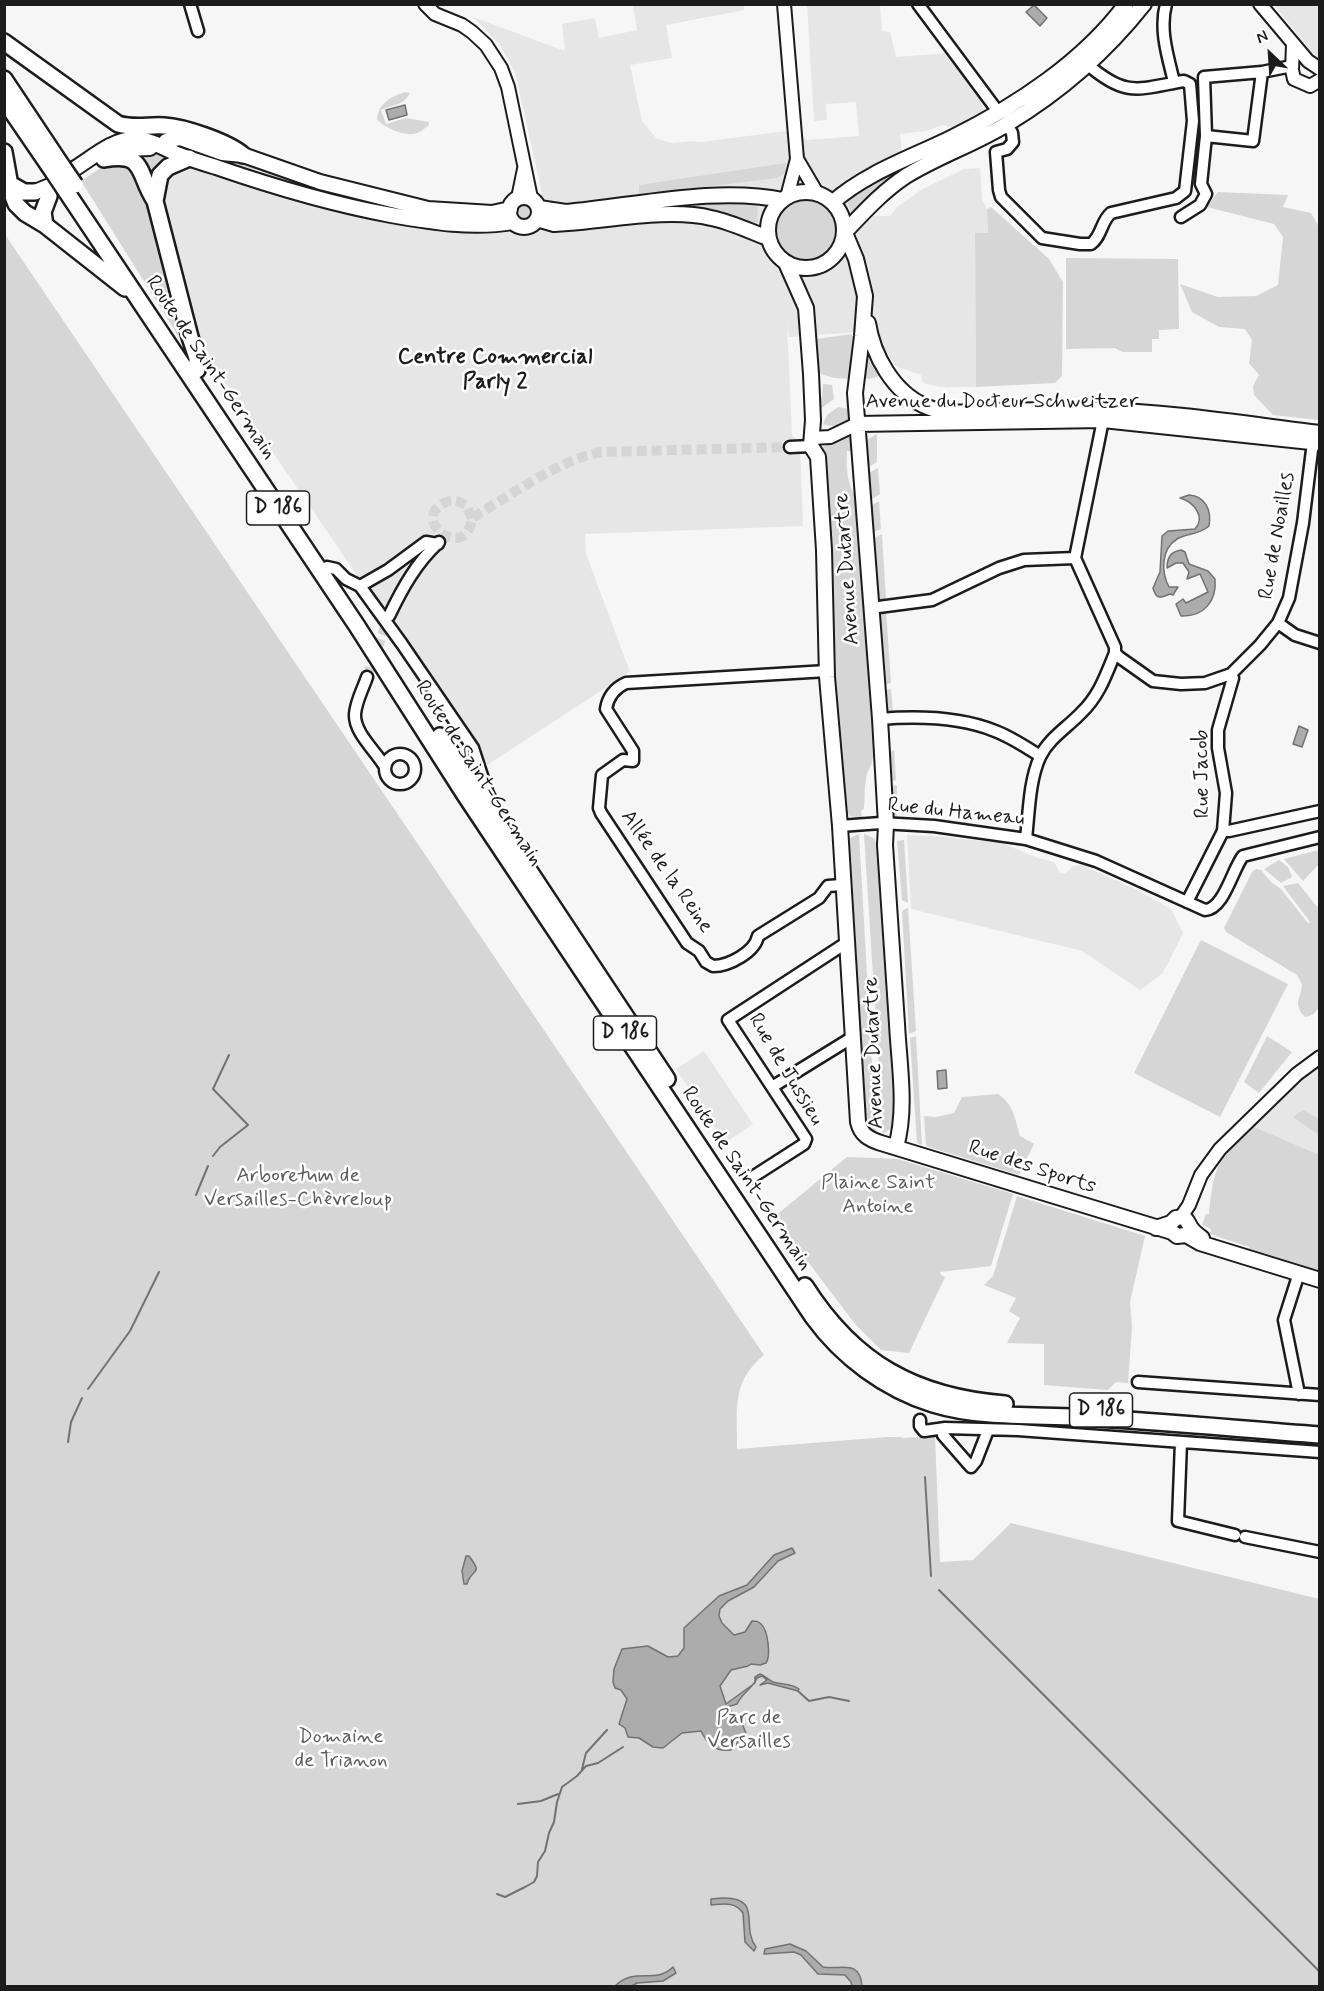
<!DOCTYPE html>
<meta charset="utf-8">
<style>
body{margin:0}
#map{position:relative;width:1324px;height:1991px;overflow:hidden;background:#f6f6f6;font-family:Mynerve,sans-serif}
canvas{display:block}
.frame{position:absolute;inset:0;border:6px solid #1c1c1c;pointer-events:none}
.north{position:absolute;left:1240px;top:24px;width:60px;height:60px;-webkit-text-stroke:4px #fff;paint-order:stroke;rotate:335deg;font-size:16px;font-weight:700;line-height:24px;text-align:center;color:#1c1c1c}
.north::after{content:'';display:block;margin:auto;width:21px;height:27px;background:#1c1c1c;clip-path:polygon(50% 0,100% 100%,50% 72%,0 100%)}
</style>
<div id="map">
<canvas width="1324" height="1991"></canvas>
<div class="frame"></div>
<div class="north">N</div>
</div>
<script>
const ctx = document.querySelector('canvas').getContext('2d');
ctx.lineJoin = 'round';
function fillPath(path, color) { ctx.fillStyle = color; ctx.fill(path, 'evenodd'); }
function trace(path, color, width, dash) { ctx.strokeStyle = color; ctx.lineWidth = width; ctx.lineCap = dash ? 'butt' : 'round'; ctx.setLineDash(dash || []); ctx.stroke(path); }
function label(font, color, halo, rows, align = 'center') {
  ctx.font = font + ' Mynerve,sans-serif'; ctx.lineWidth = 5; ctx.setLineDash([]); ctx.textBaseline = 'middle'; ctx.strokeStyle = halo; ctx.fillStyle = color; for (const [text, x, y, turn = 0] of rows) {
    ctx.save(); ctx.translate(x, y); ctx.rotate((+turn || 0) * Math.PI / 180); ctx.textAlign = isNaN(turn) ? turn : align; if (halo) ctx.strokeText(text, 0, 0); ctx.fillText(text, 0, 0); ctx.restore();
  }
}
fillPath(new Path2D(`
 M633 5H744V10L666 25 672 58 630 65 642 121 657 139 673 143 692 141 702 142 786 131 808 140 859 136 856 102 826 104 827 120 814 121 807 5H880L882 31 890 32 896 57 949 53 979 93 984 113 954 128 943 125 926 131 900 134 902 152 857 173 869 221 874 216H890L897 207 921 190 964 169 980 168 982 199 987 209 988 233 975 234 976 387H939L923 383 921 375 898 367 894 364 881 343 875 325 873 331 789 337 787 323 792 435 800 444 803 526 585 534 586 554 630 672 487 765 202 349 198 340 167 215 163 190 167 181 174 175 190 170 141 129 174 131 408 209 526 211 542 193 515 72 499 44 473 17 565 51 562 24 595 18 599 38 637 30Z
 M1274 5H1319V61Z
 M907 835 946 837 1002 843 1038 858 1054 862 1060 873 1065 874 1073 866 1082 865 1135 889 1171 909 1183 933 1163 973 1140 990 1082 951 911 909Z
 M704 1051 753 1124 725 1143 676 1069Z
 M1319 1063V1156L1252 1126 1272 1107 1273 1102Z`), '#e6e6e6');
fillPath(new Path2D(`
 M406 92 410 93C404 105 393 105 381 110L386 124 406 118 429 122V125C424 129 419 134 412 134 401 135 383 127 377 119 379 103 391 96 406 92Z
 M993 123 994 125 853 217 846 197Z
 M171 140 256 163 252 174 167 143Z
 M127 142 174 157 151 181Z
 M108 163H130L146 193 185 334 179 337 81 181Z
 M786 163 785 173 777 178 639 195V185Z
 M265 169 290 178 300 190 260 178 261 172Z
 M1218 192 1288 195 1283 207 1311 213 1320 229 1319 420 1273 415 1254 395 1253 386 1259 375 1249 363 1252 340 1245 329 1219 327 1192 312 1180 284 1218 297 1256 296 1278 285 1283 237 1274 224 1207 207Z
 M776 230a32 32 0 1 1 64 0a32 32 0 1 1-64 0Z
 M758 199 757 228 620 211 705 200Z
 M514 211a10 10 0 1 1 20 0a10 10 0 1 1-20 0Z
 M991 207 1049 259 1063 282 1062 376 1055 383 976 387 975 233H988L987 209Z
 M4 233 764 1355C730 1383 738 1410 737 1449L887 1437H902V1440L903 1438 935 1436 940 1562 973 1560 1011 1523 1319 1599V1986H5Z
 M1066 258 1178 259 1179 329 1159 330V339H1152V352H1122L1115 348 1066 349Z
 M852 334 854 340 858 341 853 379 834 378 821 374 818 369 816 339Z
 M867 349 882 375 869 379 861 378Z
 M823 384 832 385 834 399 819 410 816 399 822 397Z
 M875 397 918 408 917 410 878 403 875 400Z
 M838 407 849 409 851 416C845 425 833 428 823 424L827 415Z
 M854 430 858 452 847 451C846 470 847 485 858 501L873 757C872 767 866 772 866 779 864 789 865 799 864 809L861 811 862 818 850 816 841 807 821 452 823 447Z
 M877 434V462L864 470 863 442Z
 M878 468 880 494 869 501 865 475Z
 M879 501 881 529 869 534 867 508Z
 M882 534 886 600 874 602 869 541Z
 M876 610H886L891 683 880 686Z
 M891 689 893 712H881L880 691Z
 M894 750 896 780 886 782 883 754Z
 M897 785V816L891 815 886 787Z
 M859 834 876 1134 865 1126 846 845 850 838Z
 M864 834 874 838 878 847 895 1117 893 1127 883 1134Z
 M904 840 908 903 902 900 897 841Z
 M1319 850V864L1303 881 1284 859Z
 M1279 860 1288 867 1292 877 1281 883 1264 869Z
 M1256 869 1261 870 1272 883 1281 889 1308 923 1310 922 1283 886 1298 883 1319 909V1005C1317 1012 1313 1016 1305 1017 1292 1003 1301 999 1302 984L1297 975 1226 932 1224 928 1252 872Z
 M907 908H908L916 1031 909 1034 902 911Z
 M1201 940 1288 984 1220 1117 1134 1073Z
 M916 1036 922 1145 917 1143 910 1038Z
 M1267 1036 1292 1052 1259 1093 1244 1082Z
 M998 1094C1014 1105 1015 1119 1020 1136L1034 1144 1019 1175 926 1146 924 1116 936 1117 954 1113 962 1097Z
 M1303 1110 1319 1119V1135L1293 1117Z
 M1252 1126 1319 1155V1270L1316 1271 1249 1250V1247L1210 1234 1211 1229 1202 1225 1206 1214H1209C1214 1164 1218 1161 1252 1126Z
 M847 1157 898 1159 1013 1194 991 1266 940 1272 941 1275 945 1277 909 1353 881 1350 855 1324 799 1250 795 1252 783 1229 774 1217Z
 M1017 1196 1145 1236 1130 1302 1132 1327 1128 1383 1116 1382 1108 1390 1044 1385V1344L1007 1343 1020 1318 1009 1311 1016 1298 984 1285 993 1276Z`), '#d6d6d6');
const water = new Path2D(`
 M1034 5 1047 18 1040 26 1026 12Z
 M405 105 407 115 389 120 386 110Z
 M1189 495C1205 496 1212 510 1209 526 1199 535 1187 533 1177 539 1161 549 1161 572 1169 587H1178L1173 595 1170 594C1161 598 1156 600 1153 588L1160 572 1162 536 1168 531 1195 529C1206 517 1194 502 1180 498Z
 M1181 550 1185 552 1189 564 1208 571 1215 579C1217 601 1204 617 1181 616L1176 604 1183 599 1186 603 1208 592 1200 574 1187 579 1189 572 1183 563H1176L1167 568C1167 558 1170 552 1181 550Z
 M1299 726 1308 730 1302 747 1293 744Z
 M946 1070 947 1088 938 1089 937 1071Z
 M792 1548 795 1553 778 1561 754 1587 728 1601 720 1609 719 1616 722 1623 734 1635 745 1632 752 1621C756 1621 758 1621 761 1624 768 1630 771 1656 766 1663L760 1665 751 1664 748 1666 731 1670 720 1686 726 1704 755 1683V1677L760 1674C766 1676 768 1680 773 1682 783 1685 791 1683 799 1689L798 1691 768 1683 760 1685 767 1680 762 1676 757 1678C754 1687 742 1693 737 1704L727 1707 741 1721 746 1733 731 1750C715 1752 708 1745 701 1731L682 1733 663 1748 653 1747 639 1738 628 1737 625 1728 619 1724 627 1699 621 1690 615 1688 613 1682 614 1669 622 1649 648 1646 668 1657 678 1656 684 1648V1628L719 1596 747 1585 774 1555Z
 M466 1556H469C484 1576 472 1567 467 1584H464L462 1571Z
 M722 1898C764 1897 740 1926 756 1947L754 1951 745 1942 743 1913C735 1901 723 1904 711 1905V1899Z
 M790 1944 806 1951 823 1967C841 1970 860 1959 862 1986H852L851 1982 845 1975 818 1974 801 1955 794 1952 764 1954 765 1949Z
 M673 1967 676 1973 663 1981 637 1983 632 1986H615C635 1966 655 1985 673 1967Z`);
fillPath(water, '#acacac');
trace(water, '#727272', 1.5);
trace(new Path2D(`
 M213 1156 220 1147 248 1125 213 1089 229 1055
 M196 1195 208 1166
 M88 1389 130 1331 159 1272
 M68 1442 71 1422 82 1398
 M925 1477 931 1576
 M939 1590 1320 1972
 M798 1691 809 1701 829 1697 849 1701
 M582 1769 586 1753 607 1730
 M518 1804 541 1801 558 1794
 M497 1894 505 1897 525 1887 534 1882 537 1876 538 1862 545 1851 549 1833 554 1822 557 1802 562 1787 577 1776 586 1766 598 1763 623 1747`), '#727272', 2);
trace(new Path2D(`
 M472 518 466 505C458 501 452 499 444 503 409 521 467 563 472 518 510 496 558 460 601 452L790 447
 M367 677 389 616`), '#d5d5d5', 10, [10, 5]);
trace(new Path2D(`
 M56 191 79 176`), '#d5d5d5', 14, [14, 7]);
const minor = new Path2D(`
 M190 4 198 31
 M918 4 999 113
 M1166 4C1159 30 1168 57 1174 82
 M1007 124 1012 133 1013 142 1007 149 996 152 999 190 1001 197 1042 238 1080 244H1091C1102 236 1101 221 1111 213L1176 198 1185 191 1193 121 1190 84 1184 81C1138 89 1126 98 1087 64
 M1206 136 1253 141 1262 72
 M1181 217 1200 205 1206 194 1201 184 1206 136 1204 77 1262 72 1292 66
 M790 447 811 446
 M1075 558 1115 647V653L1119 657 1153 681 1181 684 1205 683 1231 674 1260 645 1278 623 1289 598 1303 523 1313 442
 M1075 558 1103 420
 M327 567 336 569 346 579 360 586 402 644 473 748 488 794 498 812
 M360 586 388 570 426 542 438 544
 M871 608 932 600 999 568 1024 560 1075 558
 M389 616C402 589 416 563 439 542
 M1278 623 1295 635 1320 643
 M827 671 626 683C615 688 608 696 606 709L633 751V761L623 760 602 775 599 808 601 813 687 943 699 951 706 962 713 966C729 966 755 952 758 936L819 898 828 886 842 885
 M367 677C363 689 356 701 355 714 354 733 376 751 385 767
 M880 719C917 716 960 717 995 731 1011 737 1026 747 1040 756
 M385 769a15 15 0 1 1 30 0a15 15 0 1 1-30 0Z
 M840 826 881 823 934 826 1026 839 1096 861 1205 910C1224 909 1232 870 1243 856L1320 837
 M1223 831H1229L1320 811
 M1026 839C1029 813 1029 781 1040 757 1049 738 1068 727 1081 713 1099 696 1106 675 1115 653
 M1187 902 1223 831 1226 793 1218 748V730L1233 678 1231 674
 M772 1087 853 1037
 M751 1178 804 1144 806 1139 728 1020 846 943
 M1299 1273 1284 1320 1299 1394
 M1138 1382 1320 1395
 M920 1420V1426L924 1431 945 1428 1018 1430 1320 1452
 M945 1428 943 1435 971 1467 976 1461 988 1430
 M1181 1442 1178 1521 1235 1535
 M1245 1537 1320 1552`);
const tertiary = new Path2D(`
 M425 4 435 14 462 25 472 32 486 45 501 68 508 87 531 198
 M784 4 797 159 787 197
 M1260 4 1308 61 1320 69
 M1293 45 1292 70 1294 79 1310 86 1320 80
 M797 159 817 193
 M518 198 524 169
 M812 438 830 437 857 424
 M1181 1217 1189 1205 1201 1175 1220 1149 1297 1074 1320 1057`);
const secondary = new Path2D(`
 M166 141 180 138 222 153 243 155 320 182 428 209 492 213 510 209
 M109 155 123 149 150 148
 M74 169C92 158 113 139 134 139 149 139 164 148 177 154 190 159 203 163 216 167 274 187 331 204 391 215 432 222 472 229 513 222
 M768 230a38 38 0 1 1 76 0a38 38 0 1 1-76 0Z
 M35 192 52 185
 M509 212a15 15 0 1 1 30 0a15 15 0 1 1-30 0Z
 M833 202C867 172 913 157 953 137 1016 106 1084 61 1126 4
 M539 208 566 212C635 206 715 186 783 200
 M537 219 554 224 568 223C611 220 670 208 711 218 731 222 749 231 768 238
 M845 232C864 212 883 191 906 176 938 156 975 144 1007 124 1059 93 1106 52 1144 4
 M845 233 856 259 865 296 862 336 855 393 880 719 886 824 885 845C889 905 893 964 897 1024 899 1064 907 1109 896 1147
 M786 263 806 308 811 374 813 420 811 446 818 457 824 550 827 677 840 826 858 1122C861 1135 869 1139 881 1143L1172 1232 1177 1236 1186 1235 1200 1243 1320 1280
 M868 323C873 355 893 392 925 406 946 416 970 412 992 411 1027 411 1062 409 1097 410 1171 412 1246 424 1320 433
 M857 424 1103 420 1320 443
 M1156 1228 1171 1223 1176 1218C1187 1216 1186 1220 1191 1228 1193 1231 1199 1236 1202 1238`);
const primary = new Path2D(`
 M4 42 118 124C133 129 148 125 164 126 184 127 228 142 243 155
 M4 79 62 166
 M4 100 54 173
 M4 152 11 191 16 204 25 213 45 225 125 288
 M189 158 168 167 160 175 155 201 190 337 197 358V370
 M104 159C146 151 137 174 155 201
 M10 184 24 192H35
 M66 191 357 626 465 795 813 1317C842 1357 885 1389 933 1404 979 1418 1030 1415 1078 1417 1159 1421 1239 1429 1320 1435
 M45 225 43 212 49 196
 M440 736 667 1079
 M805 1286C854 1363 915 1397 1005 1404`);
trace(minor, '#1c1c1c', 15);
trace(tertiary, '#1c1c1c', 16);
trace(secondary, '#1c1c1c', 18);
trace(primary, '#1c1c1c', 20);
trace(minor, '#fff', 10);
trace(tertiary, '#fff', 12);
trace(secondary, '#fff', 14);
trace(primary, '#fff', 15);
const primaryBridge = new Path2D(`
 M62 166 75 185
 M54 173 66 191`);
trace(primaryBridge, '#1c1c1c', 20, []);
trace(primaryBridge, '#fff', 15);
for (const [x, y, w] of [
 [278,508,63],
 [625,1033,63],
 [1101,1410,63]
]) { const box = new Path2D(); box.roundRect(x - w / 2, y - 17, w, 34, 4.5); ctx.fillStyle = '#fff'; ctx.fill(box); trace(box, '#1c1c1c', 1.5); }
label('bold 20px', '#1c1c1c', null, [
 ["D 186",278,508],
 ["D 186",625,1033],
 ["D 186",1101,1410]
]);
label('21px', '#1c1c1c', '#fff', [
 ["Route de Saint-Germain",210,368,56],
 ["Avenue du Docteur Schweitzer",1002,403],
 ["Rue de Noailles",1278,536,-80],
 ["Avenue Dutartre",848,569,-94],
 ["Route de Saint-Germain",478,774,57],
 ["Rue Jacob",1203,774,-91],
 ["Rue du Hameau",956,813,6],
 ["Allée de la Reine",666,872,55],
 ["Avenue Dutartre",875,1053,-92],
 ["Rue de Jussieu",785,1070,59],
 ["Rue des Sports",1032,1168,18],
 ["Route de Saint-Germain",746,1179,56]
]);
label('21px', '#5d5d5d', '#fff', [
 ["Arboretum de",298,1177],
 ["Versailles-Chèvreloup",298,1201],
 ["Plaine Saint",878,1184],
 ["Antoine",878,1208],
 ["Parc de",749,1719],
 ["Versailles",749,1743],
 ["Domaine",341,1738],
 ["de Trianon",341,1762]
]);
label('bold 22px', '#1c1c1c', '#fff', [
 ["Centre Commercial",495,358],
 ["Parly 2",495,383]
]);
</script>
